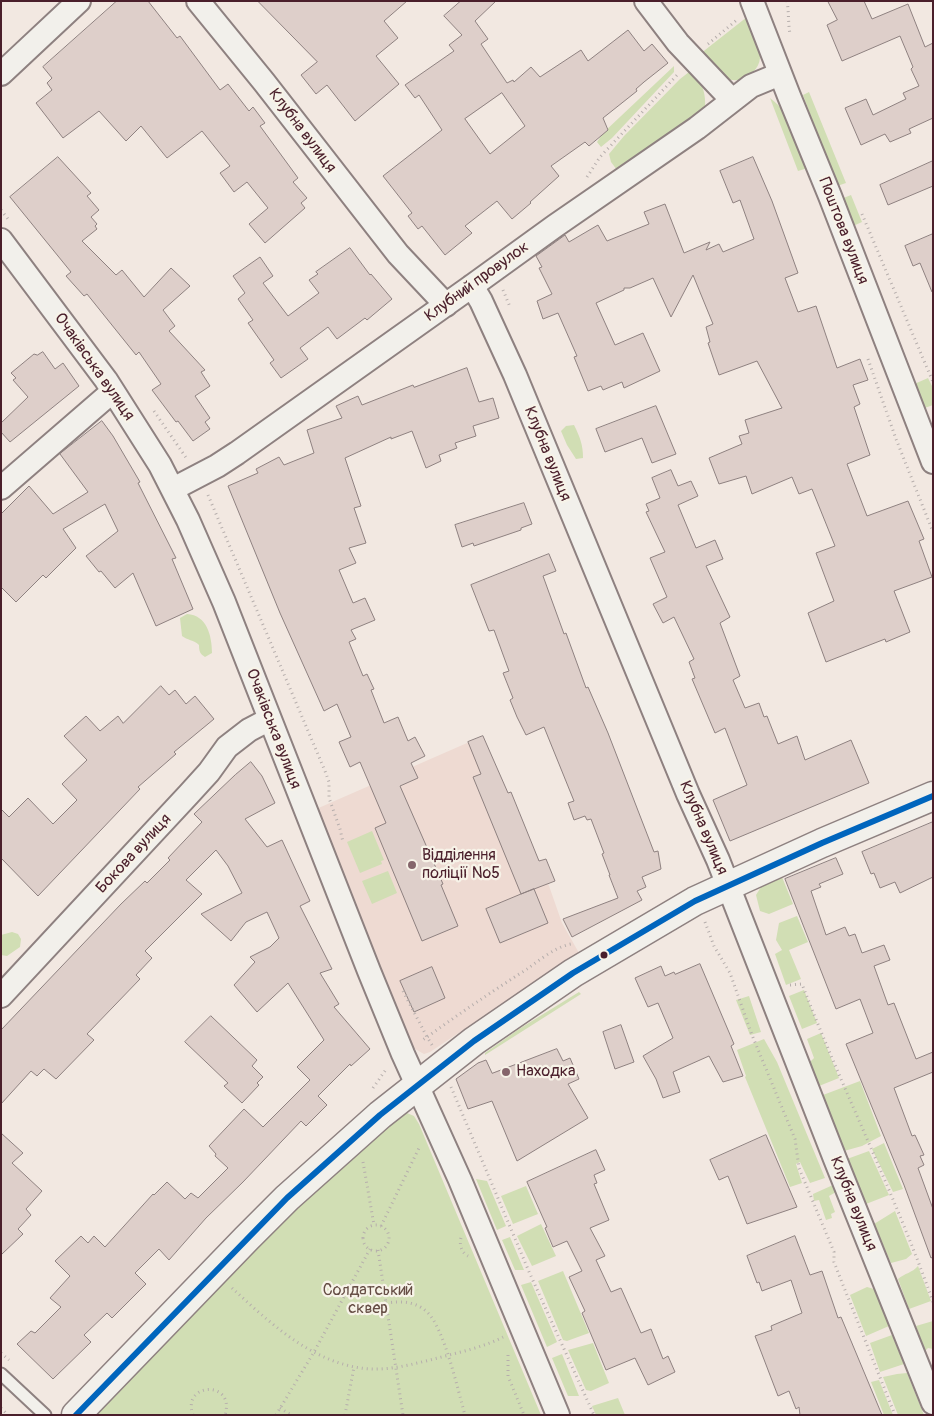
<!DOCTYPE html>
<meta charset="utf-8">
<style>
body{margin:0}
#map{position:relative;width:934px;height:1416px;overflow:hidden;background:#f2e8e1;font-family:Pangolin,sans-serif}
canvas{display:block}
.frame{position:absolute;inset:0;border:2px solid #4a1f2b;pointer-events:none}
</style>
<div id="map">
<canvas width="934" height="1416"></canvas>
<div class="frame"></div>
</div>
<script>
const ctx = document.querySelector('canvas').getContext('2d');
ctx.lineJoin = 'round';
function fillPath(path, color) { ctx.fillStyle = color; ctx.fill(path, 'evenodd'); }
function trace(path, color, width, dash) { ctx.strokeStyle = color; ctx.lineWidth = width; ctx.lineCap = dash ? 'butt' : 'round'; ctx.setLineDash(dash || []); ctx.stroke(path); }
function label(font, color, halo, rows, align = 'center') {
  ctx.font = font + ' Pangolin,sans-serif'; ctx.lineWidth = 4.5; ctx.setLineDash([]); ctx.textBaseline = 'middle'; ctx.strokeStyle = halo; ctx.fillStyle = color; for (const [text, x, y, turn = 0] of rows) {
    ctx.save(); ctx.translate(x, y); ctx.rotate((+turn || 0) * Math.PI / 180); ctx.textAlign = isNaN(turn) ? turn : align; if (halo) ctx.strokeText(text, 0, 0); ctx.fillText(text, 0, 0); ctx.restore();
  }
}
fillPath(new Path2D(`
 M483 736 511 802 514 801 548 883 562 923 579 953 430 1052 424 1054 415 1049 408 1039 314 810Z`), '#eedad2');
fillPath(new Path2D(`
 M747 17C756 38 773 64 744 78 739 81 731 81 726 78 716 72 708 62 700 54Z
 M674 66V72L612 138 601 147 597 142 603 133Z
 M689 72 695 73C703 85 706 94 705 109L620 174 611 162 609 154 624 136 680 79Z
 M809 92 846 183 837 186 803 95Z
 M770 98C792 114 799 143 808 168L798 171Z
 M851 195 862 222 851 227 841 199Z
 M928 378 933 388V405L922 409 912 385Z
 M574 425C580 437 583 445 583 458L576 459 567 445 561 431 566 426Z
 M187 614C207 615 212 636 212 653L205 657C200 654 199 651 199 645 194 640 187 640 182 636L180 618Z
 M372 831 384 860 381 861 382 864 360 873 347 842Z
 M388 871 397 893 372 904 362 881Z
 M782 877 793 904 769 914 760 911 756 895 761 887Z
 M797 916 808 942 789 950 801 979 786 985 775 954 782 950 776 940 779 923Z
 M12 932 18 934 21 939 20 947 7 956 1 955V935Z
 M804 990 817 1023 802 1029 789 996Z
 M579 992 581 994 485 1055V1053L519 1029Z
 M749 996 761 1032 750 1035 736 1000Z
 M821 1033 839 1078 819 1086 810 1062 814 1058 807 1039Z
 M764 1039 777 1062 825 1178 810 1183 800 1162 796 1164 802 1183 790 1187 745 1077 746 1076 737 1050Z
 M860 1081 881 1136 862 1146 844 1151 823 1095Z
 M407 1113 414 1116 419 1124 541 1415H96L289 1215 358 1153 392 1124Z
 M884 1143 903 1189 893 1192 872 1149Z
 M869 1151 889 1195 866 1204 847 1159Z
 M476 1179 487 1181 506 1226 497 1230Z
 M833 1185 836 1192 829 1196 835 1212 831 1214 832 1218 826 1220 819 1200 814 1201 813 1194Z
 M526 1186 538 1214 513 1224 501 1196Z
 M895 1211 912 1254 906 1259 891 1263 874 1224Z
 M541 1224 556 1256 532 1266 517 1236Z
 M510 1237 524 1270H515L502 1240Z
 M918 1266 931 1301 909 1309 898 1279C905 1273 912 1273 918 1266Z
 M563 1271 589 1333 567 1341 563 1340 538 1281Z
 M531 1282 557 1342 547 1347 521 1285Z
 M867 1287 874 1289 889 1326 866 1336 850 1295Z
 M933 1321V1349L928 1348 925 1351 916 1326Z
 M892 1335 904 1364 880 1372 870 1343Z
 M593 1343 609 1383 591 1391 586 1390 568 1350Z
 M562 1354 579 1396H568L552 1358Z
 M907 1373 924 1415H898L883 1377 897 1374Z
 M879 1380 893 1415H884L871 1382Z
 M618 1398 625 1415H596L592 1406Z`), '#d1deb4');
const building = new Path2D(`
 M117 1H148L177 38 180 36 220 90 228 84 249 111 253 107 265 123 260 126 298 178 293 182 307 198 301 203 305 208 265 243 249 224 268 208 247 182 234 192 220 173 230 166 202 131 167 158 141 126 126 141 99 111 63 138 36 103 52 90 47 83 52 78 43 67Z
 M258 1H407L384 21 398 38 376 56 399 84 355 121 327 85 316 94 301 75 317 62Z
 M461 1H496L475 21 488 39 481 44 507 83 513 80 514 82 531 67 540 77 581 50 588 61 628 30 644 51 652 44 668 63 644 82 636 89 637 91 603 118 608 130 589 146 585 142 551 166 559 176 530 202 531 203 512 219 497 201 465 226 472 233 445 255 422 226 418 229 408 216 412 213 383 176 442 130 419 95 415 98 405 85 454 51 449 45 462 35 444 16ZM502 93 525 126 490 154 465 119Z
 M828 1H864L872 19 908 4 925 47 933 43V118L909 129 911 133 890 142 885 134 861 145 845 108 866 99 873 115 906 99 903 93 919 86 911 69 913 67 900 36 842 61 827 25 837 20Z
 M58 157 91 193 87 196 99 210 91 217 97 224 95 226 97 229 82 241 116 275 122 270 144 297 171 268 190 286 163 310 175 326 169 331 205 370 201 372 210 386 195 396 210 418 205 422 210 429 193 441 178 421 176 422 152 390 161 384 139 352 136 355 87 294 84 296 66 276 71 272 10 197Z
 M753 157 772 201 798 273 785 278 798 312 816 306 837 368 860 359 868 380 853 385 860 404 854 407 870 455 847 464 867 516 908 501 924 539 919 541 932 577 894 591 910 632 886 642 885 639 826 662 808 613 834 601 816 553 835 546 812 489 799 494 792 477 752 494 746 476 719 484 709 458 742 444 739 436 749 433 745 420 782 408 757 361 719 375 708 343 710 342 706 327 713 324 693 275 671 317 653 278 630 288H624V290L596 303 615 345 643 333 660 371 624 388 622 382 603 390 601 386 588 391 574 357 577 356 558 313 543 319 537 301 552 294 539 268 542 267 536 256 565 235 569 242 598 225 607 241 649 224 644 212 665 204 684 253 710 242 706 250 719 244 723 252 754 239 740 200 733 203 720 171Z
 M933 161V186L888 205 880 185Z
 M933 234V292H932L920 263 913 266 905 246Z
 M350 248 370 275 371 274 392 299 367 320 365 318 337 339 328 327 300 348 308 359 281 378 270 363 274 360 248 323 253 320 238 299 245 293 233 276 260 257 273 276 263 283 288 316 319 293 309 280 318 274 316 272Z
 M43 352 55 369 63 363 79 386 10 442 1 432V423L28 397 13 380 16 378 11 373 34 354 37 355Z
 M467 368 479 402 493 398 499 418 473 426 476 436 455 443 457 448 439 455 441 461 426 468 412 431 391 439V437L345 458 361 506 354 508 366 543 349 548 356 563 339 570 353 603 365 598 375 620 351 630 356 639 349 642 363 676 367 674 374 689 371 690 384 723 398 717 408 741 415 737 425 756 411 763 418 778 400 786 443 884 441 885 458 926 422 941 375 828 386 823 360 762 350 767 339 742 351 737 337 704 324 711 280 613 228 486 258 473 256 469 279 457 284 465 314 453 307 430 342 418 336 406 358 396 362 405 413 385 414 387Z
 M656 406 676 454 652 463 642 438 605 452 596 429Z
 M102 421 113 436 140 482 138 483 176 558 172 559 193 609 156 626 133 573 115 588 101 571 99 572 86 556 118 531 105 504 63 529 76 548 46 578 43 575 16 602 1 587V514L29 486 53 514 88 492 60 454Z
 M671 470 678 486 691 481 698 496 678 505 696 548 715 540 723 559 706 566 730 617 720 623 740 676 733 680 745 708 759 703 764 717 767 716 778 744 797 736 805 760 851 740 869 783 730 841 713 800 747 785 725 728 715 733 692 679 695 678 689 662 694 659 674 617 663 623 653 604 667 597 650 558 665 552 646 512 649 511 646 504 660 498 652 478Z
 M524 503 532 524 521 528V530L474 546 473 543 462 547 455 525Z
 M549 554 556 571 543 576 564 634 566 633 586 688 588 687 608 733 654 852 658 851 661 869 642 877 646 887 637 891 642 900 572 937 563 919 618 898 609 875H610L602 854 604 853 591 819 587 820 585 816 574 820 568 803 574 801 544 727 526 735 517 717 510 700 513 698 503 673 509 671 494 630 489 631 471 585Z
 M161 686 169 695 175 690 186 704 195 696 214 719 174 752 176 754 138 787 140 789 120 810 38 896 1 858V809L9 817 28 798 53 824 77 800 62 784 87 760 64 736 86 716 100 731 118 716 123 723Z
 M483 736 508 793 511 792 539 861 546 859 555 881 521 894 473 777 481 774 468 742Z
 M251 762 262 776 275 803 245 819 267 847 282 840 310 901 300 906 332 969 320 973 339 1004 334 1007 370 1049 351 1066 350 1064 318 1096 327 1105 306 1126 301 1121 243 1182 206 1218 169 1260 159 1249 135 1273 146 1284 112 1318 107 1313 84 1335 91 1342 53 1379 17 1344 31 1331 35 1333 61 1307 50 1298 70 1276 55 1261 81 1236 88 1243 94 1236 105 1247 153 1194 154 1195 167 1182 185 1199 191 1193 198 1198 228 1168 215 1156 216 1154 209 1146 244 1109 263 1127 310 1080 297 1067 324 1040 288 983 257 1012 234 985 255 962 250 957 270 947 279 938 267 912 246 922 231 941 201 914 242 893 228 866 216 850 186 880 202 894 145 951 152 958 136 975 140 979 87 1034 94 1040 56 1079 44 1069 37 1076 31 1071 1 1104V1030L121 904 145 881 147 883 170 860 168 858 202 822 194 814 235 775Z
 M933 822V877L900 893 895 882 880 888 874 873 871 874 862 852Z
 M836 858 843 874 819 884 821 887 811 891 826 935 845 927 849 936 855 934 862 953 884 945 890 960 874 966 888 1005 894 1003 916 1059 933 1052V1072L894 1088 912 1136 915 1135 924 1155 920 1156 924 1165 918 1168 933 1209V1257L931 1258 904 1185 846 1044 873 1033 860 999 836 1009 785 879Z
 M534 889 548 923 500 943 486 909Z
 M700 964 734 1044 731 1046 743 1076 723 1082 709 1056 673 1072 680 1092 663 1098 656 1079 643 1056 673 1038 658 1003 648 1007 635 978 661 966 665 976 674 972 675 974Z
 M432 967 445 998 414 1012 400 981Z
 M211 1016 257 1060 252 1066 263 1077 257 1083 259 1085 242 1103 224 1086 228 1083 185 1042Z
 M621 1025 634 1062 615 1069 603 1032Z
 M557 1049 563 1061 570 1058 579 1079 568 1084 588 1118 517 1161 492 1101 468 1109 456 1079 478 1063 486 1060 492 1073Z
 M1 1133 23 1153 12 1163 42 1191 26 1209 31 1215 18 1229 23 1234 1 1255Z
 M766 1135 797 1207 747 1224 728 1176 719 1180 710 1160Z
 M596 1150 605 1170 594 1175 597 1183 594 1184 609 1220 590 1228 605 1256 596 1260 611 1292 621 1288 641 1333 651 1329 663 1359 668 1356 675 1372 648 1385 635 1358 606 1370 582 1313 585 1311 569 1277 582 1271 567 1241 553 1247 545 1228 547 1227 527 1182Z
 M795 1236 810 1275 822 1271 838 1318 841 1317 882 1415H800L799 1407 796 1409 789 1391 778 1396 755 1336 772 1330 771 1326 802 1313 791 1280 762 1291 759 1282 757 1283 747 1256Z`);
fillPath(building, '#decfca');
trace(building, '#8e8180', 1);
const lane = new Path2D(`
 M1 1374 45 1415`);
const street = new Path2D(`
 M198 1 264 82 398 254 446 305
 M646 1 678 43 732 100
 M752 1 789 96 830 196 933 462
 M1 74 79 1
 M1 240 106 380 160 465 188 520 224 602 369 971 403 1054 460 1180 558 1415
 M472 286 481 301 515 375 688 794 718 860 835 1159 933 1403
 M1 488 113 391
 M173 489 217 466 237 453 472 286 555 226 697 128 751 86 780 74
 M1 996 189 794 209 772 227 747 249 730 270 719`);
const highway = new Path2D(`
 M76 1415 246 1239 287 1198 380 1115 474 1041 573 973 695 901 822 843 933 796`);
trace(lane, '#8e8180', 15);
trace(street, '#8e8180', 26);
trace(highway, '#8e8180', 31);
trace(new Path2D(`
 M787 1C789 13 788 23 790 34
 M708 44 738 19
 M587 177 600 157 679 73
 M1 210 8 219
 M862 214 933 382
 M503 290 510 307
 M868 359 896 439 933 532
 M154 411 187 459
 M208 495 325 771 329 782V798L340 829 343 842
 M705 922 714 946 730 973 752 1035 795 1139 799 1168 834 1252V1262L841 1280 895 1415
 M790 985 802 984C843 1091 895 1194 933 1302
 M403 991 427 1037 421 1041
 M432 1045 427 1037C460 1013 493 991 527 969 540 960 555 947 571 944
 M451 1087 530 1274 594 1415
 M373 1088 387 1068
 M363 1162 374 1225
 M363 1238a13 13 0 1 1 26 0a13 13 0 1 1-26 0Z
 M381 1226 419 1148V1146
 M461 1238C459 1245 462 1253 468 1256
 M378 1250 403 1415
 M232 1288C270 1323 315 1366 371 1369 393 1370 417 1363 438 1358 460 1352 484 1347 503 1337
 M386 1303C401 1301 414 1301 426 1311 444 1326 458 1391 465 1415
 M1 1353 9 1360
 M508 1355V1376L524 1415
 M1 1408 8 1415
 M280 1408 291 1415
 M193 1415C181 1382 236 1380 225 1415
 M276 1415 314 1352 370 1249
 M345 1415 354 1367`), '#b6aeac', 3, [1, 4]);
trace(lane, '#f2f0eb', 11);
trace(street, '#f2f0eb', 22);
trace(highway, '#f2f0eb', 28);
trace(new Path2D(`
 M76 1415 287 1198 380 1115 474 1041 573 973 695 901 822 843 933 796`), '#0065bd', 6);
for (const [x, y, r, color] of [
 [412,865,5,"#85656b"],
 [604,955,4.5,"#4a1f2b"],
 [506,1072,5,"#85656b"]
]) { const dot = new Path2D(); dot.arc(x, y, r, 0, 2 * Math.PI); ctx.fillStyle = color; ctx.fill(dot); trace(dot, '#f7f3e8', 2); }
label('16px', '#4a1f2b', '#f7f3e8', [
 ["Клубна вулиця",302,131,53],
 ["Поштова вулиця",843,231,69],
 ["Клубний провулок",477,282,-36],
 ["Очаківська вулиця",94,367,55],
 ["Клубна вулиця",547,454,68],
 ["Очаківська вулиця",273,729,69],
 ["Клубна вулиця",703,828,67],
 ["Бокова вулиця",134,854,-47],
 ["Клубна вулиця",853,1204,68]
]);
label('16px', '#4a1f2b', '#f7f3e8', [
 ["Відділення",422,856],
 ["поліції №5",422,874],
 ["Находка",516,1072]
], 'left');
label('16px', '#654d44', '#f7f3e8', [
 ["Солдатський",368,1291],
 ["сквер",368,1309]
]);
</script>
